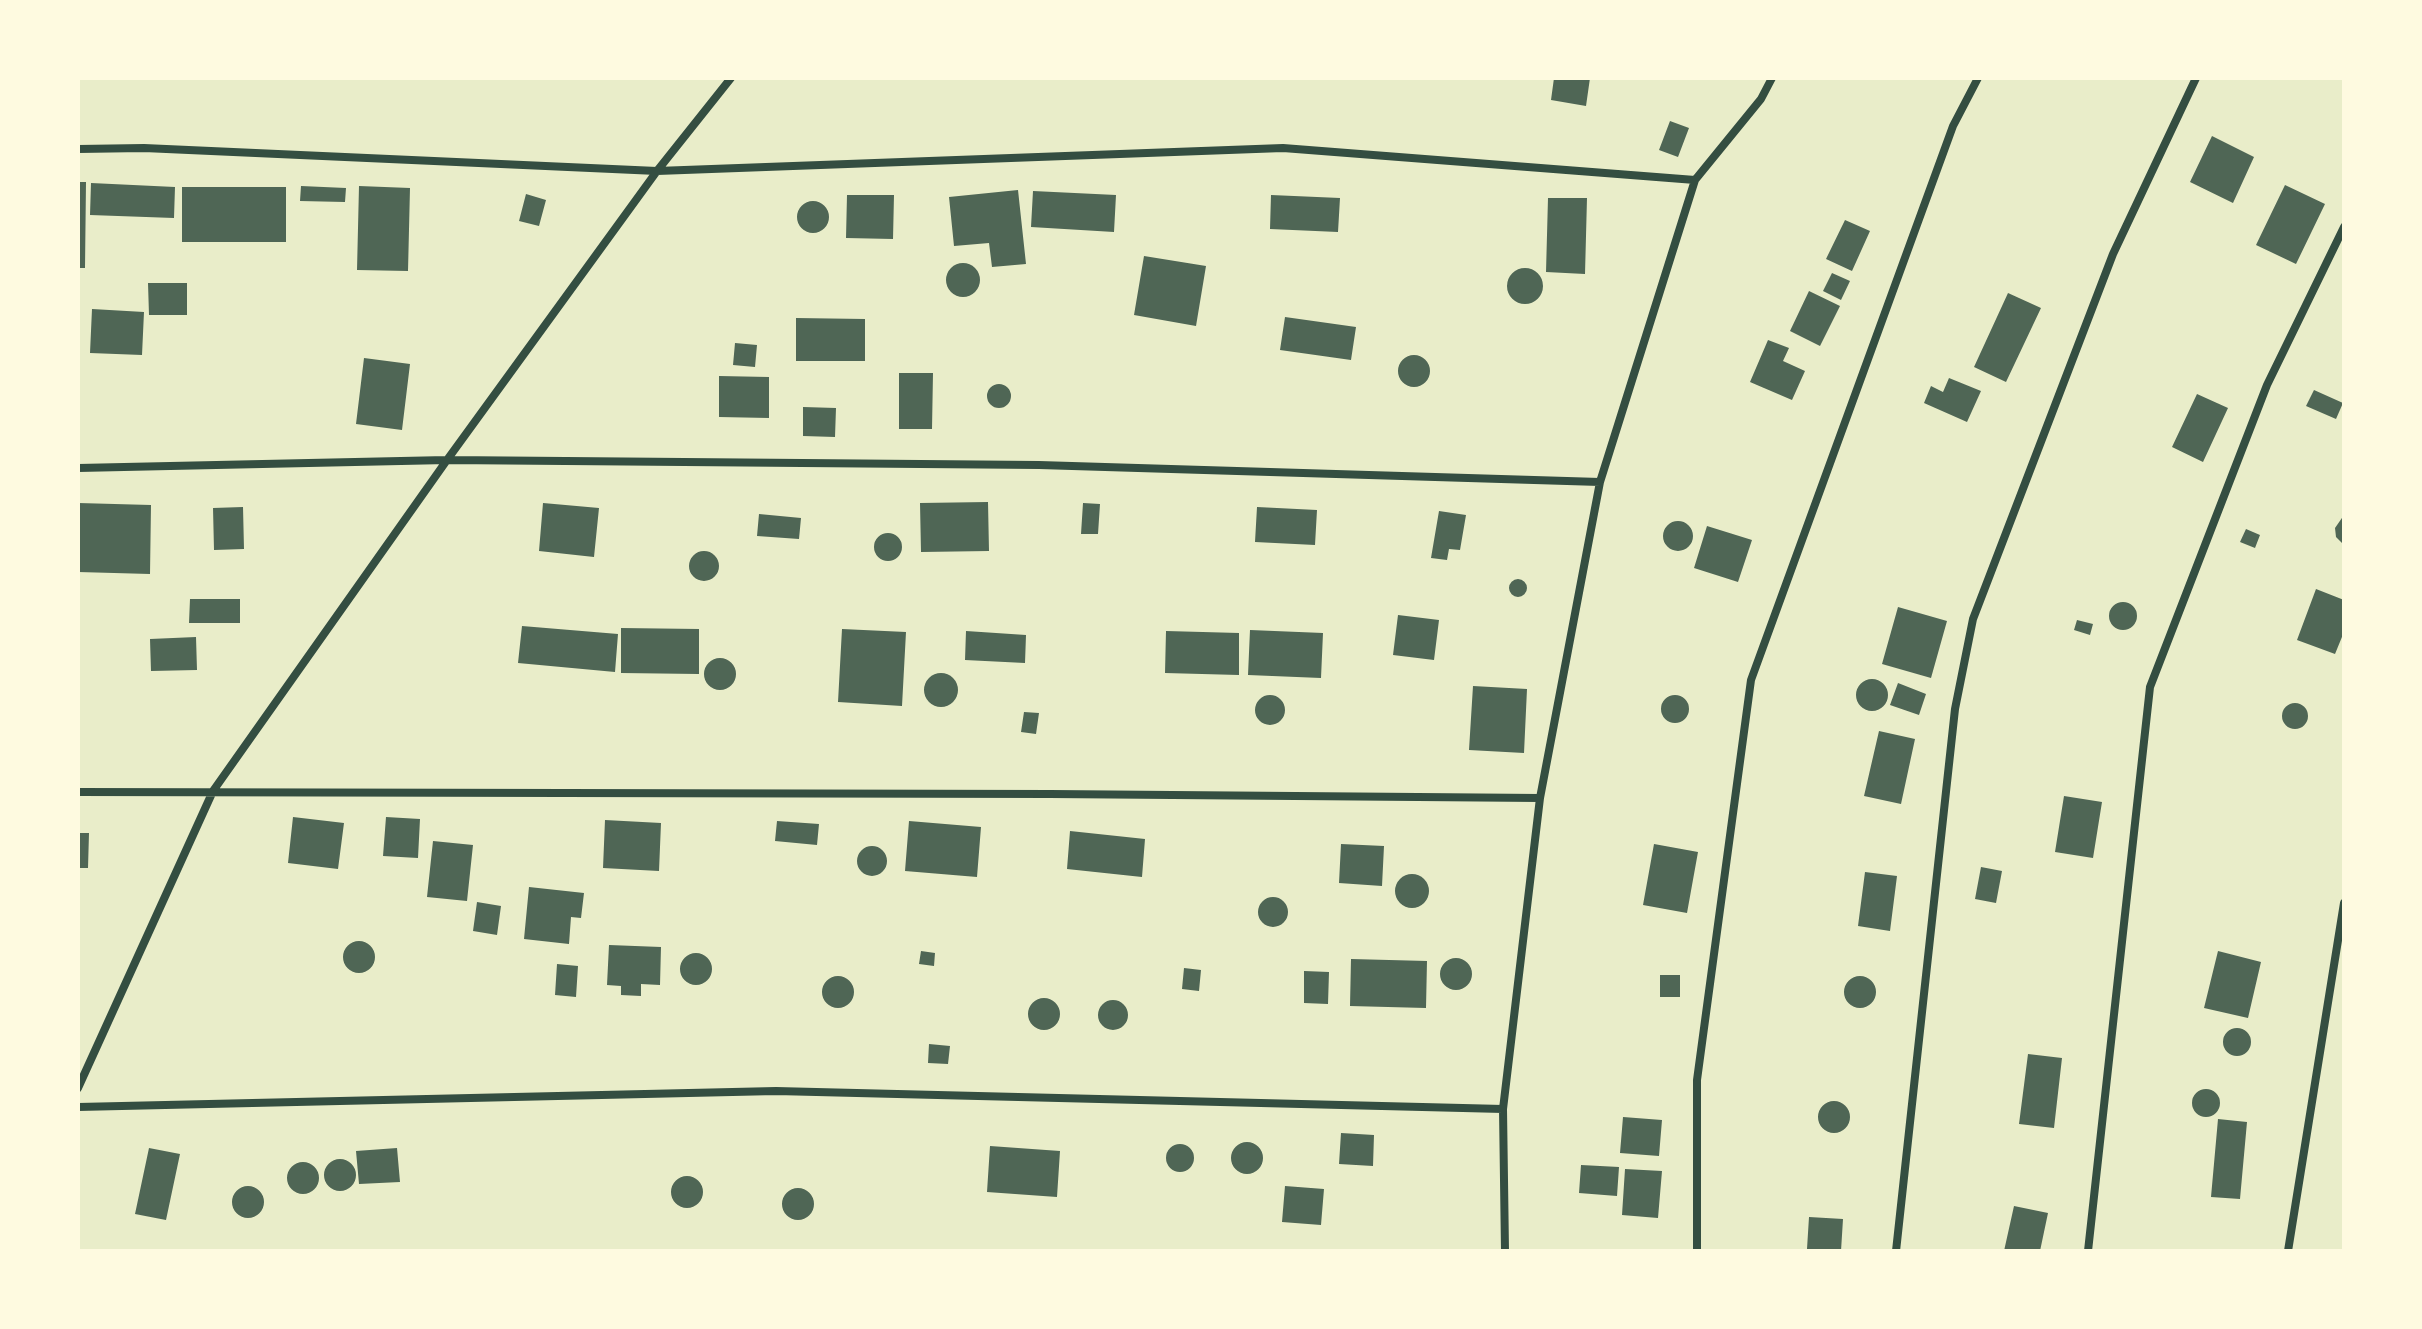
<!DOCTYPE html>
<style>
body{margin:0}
#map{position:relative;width:2422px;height:1329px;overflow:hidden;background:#e9edc9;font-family:"Fira Sans Condensed",sans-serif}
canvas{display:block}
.frame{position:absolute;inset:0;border:80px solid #fefae0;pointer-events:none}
</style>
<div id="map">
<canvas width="2422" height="1329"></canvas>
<div class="frame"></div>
</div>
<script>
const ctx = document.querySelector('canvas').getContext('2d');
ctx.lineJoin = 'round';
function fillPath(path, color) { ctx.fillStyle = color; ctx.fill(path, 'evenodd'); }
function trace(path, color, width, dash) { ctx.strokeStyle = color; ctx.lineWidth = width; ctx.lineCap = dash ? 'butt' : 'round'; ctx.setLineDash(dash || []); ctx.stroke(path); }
fillPath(new Path2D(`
 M1554 78H1590L1586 106 1551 100Z
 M1670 121 1689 128 1678 157 1659 150Z
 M2212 136 2254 157 2233 203 2190 182Z
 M78 182H86L85 268H78Z
 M91 183 175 187 174 218 90 215Z
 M2285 185 2325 204 2296 264 2256 245Z
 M301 186 346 188 345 202 300 201Z
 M359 186 410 188 408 271 357 270Z
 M182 187H286V242H182Z
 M1018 190 1026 264 992 267 989 243 954 246 949 197Z
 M1033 191 1116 195 1114 232 1031 227Z
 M526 194 546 200 539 226 519 221Z
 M847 195H894L893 239 846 238Z
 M1271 195 1340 198 1338 232 1270 229Z
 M1548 198H1587L1585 274 1546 272Z
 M797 217a16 16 0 1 1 32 0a16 16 0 1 1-32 0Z
 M1845 220 1870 231 1852 271 1826 259Z
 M1144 256 1206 266 1196 326 1134 315Z
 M946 280a17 17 0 1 1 34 0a17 17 0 1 1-34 0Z
 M1507 286a18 18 0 1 1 36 0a18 18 0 1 1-36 0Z
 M1832 273 1850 281 1841 300 1823 291Z
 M148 283H187V315H149Z
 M1809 291 1840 306 1820 346 1790 331Z
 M2008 293 2041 308 2006 382 1974 367Z
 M92 309 144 312 142 355 90 353Z
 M1285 317 1356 327 1351 360 1280 350Z
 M796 318 865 319V361H796Z
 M1768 340 1789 348 1783 361 1805 371 1792 400 1750 382Z
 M735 343 757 345 755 367 733 365Z
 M1398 371a16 16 0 1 1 32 0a16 16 0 1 1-32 0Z
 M364 358 410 364 402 430 356 424Z
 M899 373H933L932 429H899Z
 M719 376 769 377V418L719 417Z
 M1949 378 1981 391 1967 422 1924 403 1931 386 1943 392Z
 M987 396a12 12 0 1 1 24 0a12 12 0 1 1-24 0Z
 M2314 390 2343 403 2336 419 2306 406Z
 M2197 394 2228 408 2203 462 2172 447Z
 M803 407 836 408 835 437 803 436Z
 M988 502 989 551 921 552 920 503Z
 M78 503 151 505 150 574 78 572Z
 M543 503 599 508 594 557 539 551Z
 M1083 503 1100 504 1098 534H1081Z
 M243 507 244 549 214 550 213 508Z
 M1257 507 1317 510 1315 545 1255 542Z
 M1439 511 1466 515 1460 550 1449 549 1447 560 1431 558Z
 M759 514 801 518 799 539 757 536Z
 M2344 515V545L2336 537 2335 528Z
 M1663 536a15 15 0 1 1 30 0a15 15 0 1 1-30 0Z
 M1707 526 1752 540 1738 582 1694 568Z
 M2246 529 2260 535 2255 548 2240 542Z
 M874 547a14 14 0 1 1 28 0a14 14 0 1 1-28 0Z
 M689 566a15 15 0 1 1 30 0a15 15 0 1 1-30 0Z
 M1509 588a9 9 0 1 1 18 0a9 9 0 1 1-18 0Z
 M2316 589 2344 600V632L2335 654 2297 640Z
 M190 599H240V623H189Z
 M2109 616a14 14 0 1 1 28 0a14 14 0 1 1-28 0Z
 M1898 607 1947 621 1931 678 1882 664Z
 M1398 615 1439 620 1434 660 1393 655Z
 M2077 620 2093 624 2090 635 2074 630Z
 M522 626 618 634 615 672 518 663Z
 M621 628 699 629V674L621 673Z
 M842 629 906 632 902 706 838 702Z
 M1250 630 1323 633 1321 678 1248 675Z
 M966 631 1026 635 1025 663 965 660Z
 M1166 631 1239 633V675L1165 673Z
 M196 637 197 670 151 671 150 639Z
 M704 674a16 16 0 1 1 32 0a16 16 0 1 1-32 0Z
 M924 690a17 17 0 1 1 34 0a17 17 0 1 1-34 0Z
 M1856 695a16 16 0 1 1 32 0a16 16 0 1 1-32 0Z
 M1898 683 1926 694 1919 715 1890 705Z
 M1473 686 1527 689 1524 753 1469 750Z
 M1661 709a14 14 0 1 1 28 0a14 14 0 1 1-28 0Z
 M1255 710a15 15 0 1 1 30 0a15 15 0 1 1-30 0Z
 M2282 716a13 13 0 1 1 26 0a13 13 0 1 1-26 0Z
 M1024 712 1039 713 1036 734 1021 732Z
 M1879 731 1915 739 1901 804 1864 796Z
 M2064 796 2102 802 2093 858 2055 852Z
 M293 817 344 823 338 869 288 863Z
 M386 817 420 819 418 858 383 856Z
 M605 820 661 823 659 871 603 868Z
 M777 821 819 824 817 845 775 841Z
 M909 821 981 827 977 877 905 871Z
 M1070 831 1145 839 1142 877 1067 869Z
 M78 833H89L88 868H78Z
 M433 841 473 845 467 901 427 897Z
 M1341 844 1384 846 1382 886 1339 883Z
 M1654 844 1698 852 1687 913 1643 905Z
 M857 861a15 15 0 1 1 30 0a15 15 0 1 1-30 0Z
 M1981 867 2002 871 1996 903 1975 899Z
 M1865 872 1897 876 1890 931 1858 926Z
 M1395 891a17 17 0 1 1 34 0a17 17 0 1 1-34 0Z
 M529 887 584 893 581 918 571 917 569 944 524 939Z
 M1258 912a15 15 0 1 1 30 0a15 15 0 1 1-30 0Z
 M477 902 501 906 497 935 473 931Z
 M343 957a16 16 0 1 1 32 0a16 16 0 1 1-32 0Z
 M609 945 661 947 660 985 641 984V996L621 995V986L607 985Z
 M921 951 935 953 934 966 919 964Z
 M2218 951 2261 962 2248 1018 2204 1008Z
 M680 969a16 16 0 1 1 32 0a16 16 0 1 1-32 0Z
 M1440 974a16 16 0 1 1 32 0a16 16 0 1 1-32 0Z
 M1351 959 1427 961 1426 1008 1350 1006Z
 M557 964 578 966 576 997 555 995Z
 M1184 968 1201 970 1199 991 1182 989Z
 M1304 971 1329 972 1328 1004 1304 1003Z
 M1660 975H1680V997H1660Z
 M822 992a16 16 0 1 1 32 0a16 16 0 1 1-32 0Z
 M1844 992a16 16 0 1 1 32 0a16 16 0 1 1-32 0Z
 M1028 1014a16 16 0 1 1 32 0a16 16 0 1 1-32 0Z
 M1098 1015a15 15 0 1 1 30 0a15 15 0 1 1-30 0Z
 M2223 1042a14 14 0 1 1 28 0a14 14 0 1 1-28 0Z
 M929 1044 950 1046 948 1064 928 1063Z
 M2028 1054 2062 1058 2054 1128 2019 1124Z
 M2192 1103a14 14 0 1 1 28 0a14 14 0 1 1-28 0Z
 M1818 1117a16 16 0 1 1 32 0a16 16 0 1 1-32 0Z
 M1623 1117 1662 1120 1659 1156 1620 1153Z
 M2218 1119 2247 1122 2240 1199 2211 1197Z
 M1341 1133 1374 1135 1373 1166 1339 1164Z
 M1231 1158a16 16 0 1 1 32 0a16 16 0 1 1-32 0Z
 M1166 1158a14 14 0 1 1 28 0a14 14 0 1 1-28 0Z
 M990 1146 1060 1151 1057 1197 987 1192Z
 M149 1148 180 1154 166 1220 135 1214Z
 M397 1148 400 1182 359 1184 356 1151Z
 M324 1175a16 16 0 1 1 32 0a16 16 0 1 1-32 0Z
 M287 1178a16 16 0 1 1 32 0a16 16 0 1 1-32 0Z
 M1581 1165 1619 1167 1617 1196 1579 1193Z
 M1625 1169 1662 1171 1658 1218 1622 1215Z
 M671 1192a16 16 0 1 1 32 0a16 16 0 1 1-32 0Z
 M1285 1186 1324 1189 1321 1225 1282 1222Z
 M232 1202a16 16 0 1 1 32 0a16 16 0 1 1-32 0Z
 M782 1204a16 16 0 1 1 32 0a16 16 0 1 1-32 0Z
 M2014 1206 2048 1213 2040 1251H2004Z
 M1809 1217 1843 1219 1841 1251 1807 1249Z`), '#4f6655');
trace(new Path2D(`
 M78 149 144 148 657 171 1283 148 1695 180
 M78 468 447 460 1039 465 1600 482
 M78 792 1050 794 1540 798
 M78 1088 213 791 447 460 657 171 731 78
 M78 1107 776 1091 1503 1109
 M1505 1251 1503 1109 1540 798 1600 482 1695 180 1761 99 1772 78
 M1697 1251V1080L1751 680 1953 126 1978 78
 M1896 1251 1955 709 1973 619 2113 254 2196 78
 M2088 1251 2150 687 2267 385 2344 227
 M2288 1251 2344 903`), '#344e41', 8);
</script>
